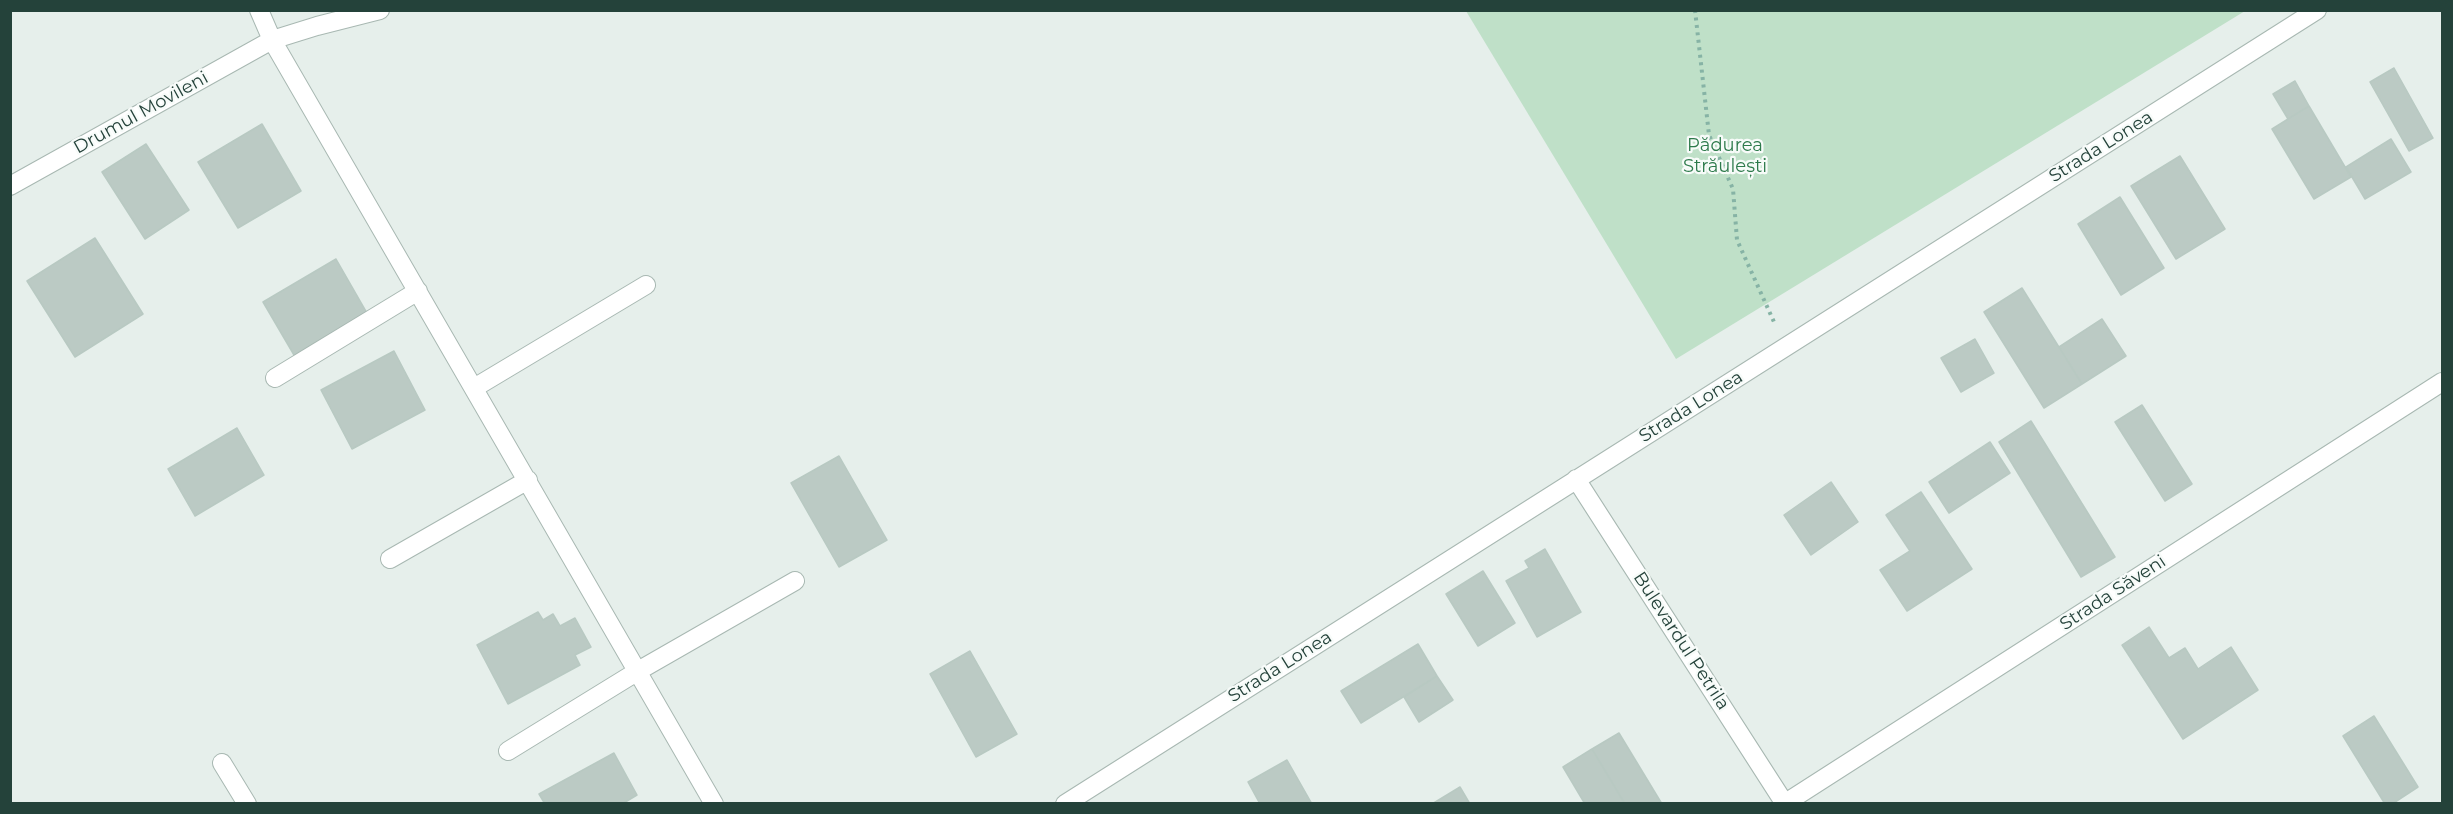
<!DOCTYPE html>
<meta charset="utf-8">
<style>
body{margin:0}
#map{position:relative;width:2453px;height:814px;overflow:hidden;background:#e6efeb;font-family:Montserrat,sans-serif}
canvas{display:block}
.frame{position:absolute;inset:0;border:12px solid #24423a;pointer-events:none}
</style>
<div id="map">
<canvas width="2453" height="814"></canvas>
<div class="frame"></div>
</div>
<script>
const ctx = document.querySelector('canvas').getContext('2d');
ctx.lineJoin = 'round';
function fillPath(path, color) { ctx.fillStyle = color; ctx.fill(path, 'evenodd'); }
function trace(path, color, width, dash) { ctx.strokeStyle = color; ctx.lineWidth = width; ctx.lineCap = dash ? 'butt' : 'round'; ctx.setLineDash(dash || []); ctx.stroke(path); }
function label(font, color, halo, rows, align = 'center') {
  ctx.font = font + ' Montserrat,sans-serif'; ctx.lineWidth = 4.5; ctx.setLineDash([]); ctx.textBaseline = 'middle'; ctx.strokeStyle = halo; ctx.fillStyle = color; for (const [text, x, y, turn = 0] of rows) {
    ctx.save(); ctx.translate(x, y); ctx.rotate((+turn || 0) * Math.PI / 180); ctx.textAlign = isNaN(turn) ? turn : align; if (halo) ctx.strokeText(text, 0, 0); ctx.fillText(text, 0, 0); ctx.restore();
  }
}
fillPath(new Path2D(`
 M1466 11H2245L1676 359Z`), '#bfe0c8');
const building = new Path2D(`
 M2394 68 2433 138 2409 151 2370 82Z
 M2295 81 2309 106 2288 119 2273 94Z
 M2309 106 2351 177 2314 199 2272 129Z
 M262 124 301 191 238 228 198 162Z
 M2391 139 2411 172 2365 199 2346 167Z
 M146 144 189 210 145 239 102 172Z
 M2180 156 2225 229 2176 259 2131 186Z
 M2120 197 2164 268 2121 295 2078 224Z
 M95 238 143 314 75 357 27 281Z
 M336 259 367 313 294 355 263 302Z
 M2022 288 2082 384 2044 408 1984 312Z
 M2102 319 2126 356 2082 384 2059 347Z
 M1975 339 1994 373 1961 392 1941 358Z
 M394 351 425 410 352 449 321 390Z
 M2142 405 2192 484 2165 501 2115 422Z
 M2031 421 2115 557 2081 577 1999 442Z
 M237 428 264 475 195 516 168 469Z
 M1990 442 2010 473 1949 513 1929 482Z
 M839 456 887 540 839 567 791 483Z
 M1831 482 1858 522 1811 555 1784 515Z
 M1921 492 1972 569 1907 611 1880 570 1910 551 1886 515Z
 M1545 549 1581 612 1537 637 1506 581 1529 568 1525 561Z
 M1483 571 1515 623 1478 646 1446 594Z
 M538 612 543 620 553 614 560 626 575 618 591 647 575 655 580 665 508 704 477 645Z
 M2149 627 2169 658 2185 648 2198 669 2231 647 2258 690 2183 739 2122 645Z
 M1418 644 1437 676 1361 723 1341 691Z
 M970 651 1017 734 976 757 930 674Z
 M1437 676 1453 700 1419 722 1404 697Z
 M2374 716 2418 787 2392 804H2385L2343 736Z
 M1619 733 1662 804H1625L1592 749Z
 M1592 749 1625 804H1585L1563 767Z
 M614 753 637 795 622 804H545L539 794Z
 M1287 760 1312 804H1260L1248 782Z
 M1460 787 1470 804H1432Z`);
fillPath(building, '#bbcac4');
trace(building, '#b8c9c2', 1.5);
const minor = new Path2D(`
 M259 10 272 40 714 804
 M10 186 272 40 317 26 380 10
 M275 378 418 291
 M474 388 646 285
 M1576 479 1785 804
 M390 559 528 480
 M508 751 638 671 795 581
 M222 763 247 804
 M1065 804 2317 10
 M1784 804 2442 382`);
trace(minor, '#a8b8b2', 20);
trace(new Path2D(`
 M1695 10 1709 135 1733 189 1737 240 1774 322`), '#86b3a5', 4, [3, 4.5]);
trace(minor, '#fff', 18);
label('18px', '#24423a', '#f7fbf9', [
 ["Drumul Movileni",141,113,-29],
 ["Strada Lonea",2101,147,-32],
 ["Strada Lonea",1691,407,-32],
 ["Strada Săveni",2113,593,-33],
 ["Bulevardul Petrila",1681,641,57],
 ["Strada Lonea",1280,667,-32]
]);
label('18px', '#2d7a4b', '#f7fbf9', [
 ["Pădurea",1725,146],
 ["Străulești",1725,167]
]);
</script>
